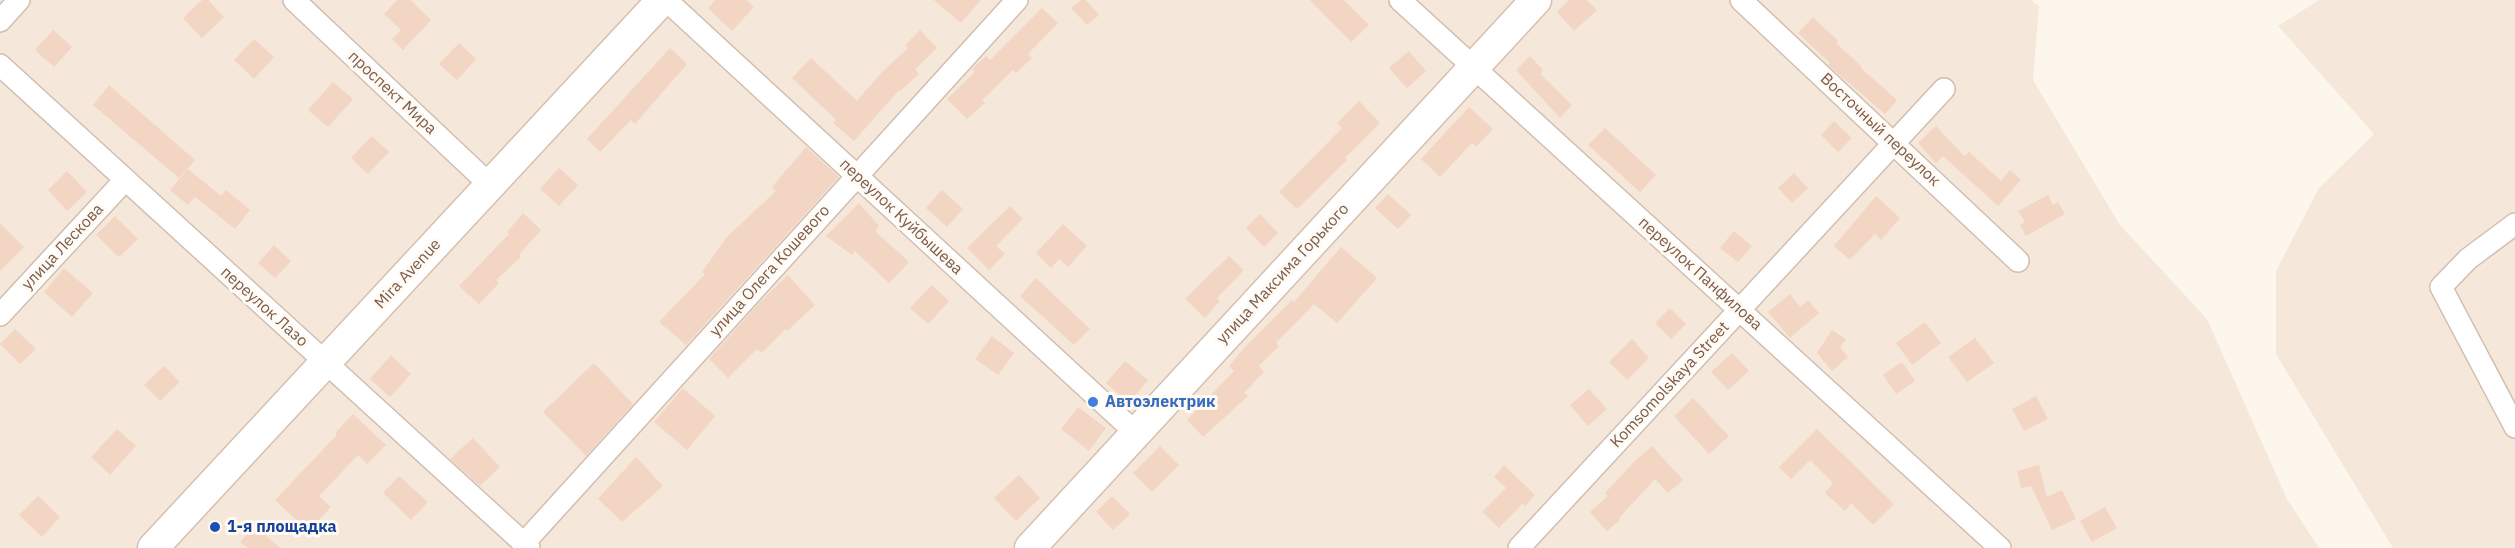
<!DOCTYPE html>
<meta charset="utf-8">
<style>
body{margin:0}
canvas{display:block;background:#fdf6ec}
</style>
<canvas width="2515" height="548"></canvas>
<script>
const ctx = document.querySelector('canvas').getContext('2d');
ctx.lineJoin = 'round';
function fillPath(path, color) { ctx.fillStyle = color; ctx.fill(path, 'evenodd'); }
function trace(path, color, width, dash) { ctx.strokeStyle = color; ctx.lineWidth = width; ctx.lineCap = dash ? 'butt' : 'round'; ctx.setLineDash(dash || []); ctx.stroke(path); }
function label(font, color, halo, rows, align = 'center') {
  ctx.font = font + ' "IBM Plex Sans",sans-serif'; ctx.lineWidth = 6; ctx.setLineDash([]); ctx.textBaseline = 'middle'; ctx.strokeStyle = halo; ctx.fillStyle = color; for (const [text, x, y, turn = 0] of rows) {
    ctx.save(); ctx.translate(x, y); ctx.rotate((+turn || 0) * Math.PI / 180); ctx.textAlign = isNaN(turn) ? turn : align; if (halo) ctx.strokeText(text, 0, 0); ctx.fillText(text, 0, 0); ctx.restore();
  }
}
fillPath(new Path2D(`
 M0 0H2031L2039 6 2033 80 2120 225 2207 319 2287 499 2319 548H0Z
 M2319 0H2515V548H2393L2276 354V271L2319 188 2374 134 2278 26Z`), '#f5e8da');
fillPath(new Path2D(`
 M202 0H208L224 17 202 38 183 18Z
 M397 0H410L431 20 403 50 392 39 401 30 384 14Z
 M715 0H746L754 7 732 31 708 8Z
 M934 0H981L961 23Z
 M1081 0H1086L1099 15 1087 25 1071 8Z
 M1310 0H1344L1369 25 1351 42Z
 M1569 0H1587L1597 10 1574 31 1557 12Z
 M1042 8 1058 23 1028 54 1032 58 1016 73 1013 70 982 100 985 103 967 119 947 99 975 72 972 69 986 56 990 60Z
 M1813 17 1838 41 1836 43 1862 67 1861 68 1897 100 1885 114 1828 65 1830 63 1798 33Z
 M53 30 72 47 54 67 35 50Z
 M920 30 937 48 915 69 919 74 900 91 899 90 854 141 833 123 836 120 792 78 811 58 857 101 882 72 908 48 905 45Z
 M254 39 274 57 254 79 234 60Z
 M459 43 476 59 457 80 439 64Z
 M670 48 687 64 635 124 631 120 600 152 587 139Z
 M1409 51 1426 71 1407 88 1389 68Z
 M1530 56 1543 70 1540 74 1572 105 1560 118 1516 70Z
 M333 82 353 99 328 127 308 110Z
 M109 85 195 160 179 178 93 105Z
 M1359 101 1380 123 1345 158 1347 160 1297 209 1279 192 1342 128 1337 123Z
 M1469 107 1493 129 1476 147 1472 143 1440 177 1421 159Z
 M1834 121 1852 138 1838 152 1821 135Z
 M1936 126 1964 156 1969 152 2001 181 2010 170 2021 180 1998 206 1943 156 1936 163 1918 143Z
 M1605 128 1656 175 1640 192 1588 145Z
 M372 136 389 152 368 174 351 158Z
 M806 147 839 177 686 345 659 322 705 274 702 272 727 237 776 191 772 187Z
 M559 168 578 185 559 206 540 189Z
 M188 169 221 196 226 190 250 210 235 229 195 197 188 205 170 190Z
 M67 171 87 192 67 211 48 190Z
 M1794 173 1808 188 1792 203 1778 188Z
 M942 190 963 209 947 227 926 208Z
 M1388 194 1411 215 1398 229 1375 208Z
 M2048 195 2053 205 2058 202 2065 214 2026 236 2020 225 2025 222 2018 211Z
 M1876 196 1900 218 1881 240 1875 234 1850 260 1834 246Z
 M859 203 879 226 875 231 909 262 889 283 855 251 852 255 826 236Z
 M1010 206 1023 219 996 246 1005 254 989 270 967 248Z
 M523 213 541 230 519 255 521 257 496 280 499 283 479 304 459 286 509 234 507 232Z
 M1260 214 1278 233 1264 247 1246 228Z
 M115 216 138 239 119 257 96 235Z
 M0 223 24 247 0 271Z
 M1063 224 1087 246 1068 267 1059 259 1051 268 1036 253Z
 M1734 231 1752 246 1738 262 1720 248Z
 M274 245 291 261 275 278 258 263Z
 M1341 247 1377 278 1337 323 1314 304 1276 343 1279 346 1259 366 1264 372 1244 393 1248 396 1203 437 1187 420 1234 371 1229 366 1247 345 1292 300 1294 302Z
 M1229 256 1244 270 1217 298 1220 301 1205 318 1185 299Z
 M64 268 93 293 72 317 44 292Z
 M788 275 815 305 787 331 785 329 762 353 757 349 728 378 709 359 759 303Z
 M1036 278 1090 329 1074 345 1020 296Z
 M932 285 949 301 928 324 910 308Z
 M1790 294 1800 307 1808 300 1819 313 1790 338 1768 312Z
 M1670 308 1686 324 1671 339 1655 323Z
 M1925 322 1941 343 1912 365 1896 343Z
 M15 329 36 349 20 364 0 344Z
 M1832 330 1846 339 1840 347 1848 357 1832 371 1817 353Z
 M992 336 1014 353 998 375 975 359Z
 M1975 338 1994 363 1967 382 1948 357Z
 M1632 339 1649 358 1627 380 1609 362Z
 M1732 353 1749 371 1728 390 1711 372Z
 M391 355 411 374 390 397 370 379Z
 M1125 361 1148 380 1129 403 1106 383Z
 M1902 362 1915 381 1896 394 1883 375Z
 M594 363 633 404 586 456 543 412Z
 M164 366 180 382 160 401 144 385Z
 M683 388 715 416 687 450 654 422Z
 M1589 389 1607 409 1588 426 1570 405Z
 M2036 396 2048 419 2024 431 2012 409Z
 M1693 398 1729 436 1709 454 1674 416Z
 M1078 407 1106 428 1089 451 1061 429Z
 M353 414 386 445 367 464 358 455 319 496 331 507 308 531 275 500 337 435 335 433Z
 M117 429 136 446 110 475 91 457Z
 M1817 429 1894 504 1873 525 1851 503 1845 511 1825 493 1833 483 1810 460 1791 479 1779 467Z
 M473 438 500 467 480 486 450 459Z
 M1160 446 1179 465 1152 492 1133 473Z
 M1652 446 1683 480 1668 493 1655 479 1619 518 1620 520 1607 531 1590 512 1608 496 1605 493 1635 461Z
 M636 457 663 486 622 522 598 499Z
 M1504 465 1535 495 1525 506 1522 504 1499 528 1482 512 1506 488 1494 477Z
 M2039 465 2047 497 2062 490 2076 519 2052 530 2031 486 2021 488 2017 471Z
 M1019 475 1040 498 1016 521 994 498Z
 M399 476 428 502 411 520 383 493Z
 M38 496 60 517 42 537 19 515Z
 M1112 496 1130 514 1113 530 1096 512Z
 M2105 507 2117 528 2092 542 2080 521Z
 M259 521 270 531 266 536 280 548H248L240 542Z`), '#f3d5c3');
const street = new Path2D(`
 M294 0 490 185
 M666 0 1136 433
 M1400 0 2000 548
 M1741 0 2018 261
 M0 21 19 0
 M0 65 529 548
 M2515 224 2468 259 2441 287 2515 427
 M0 315 125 180
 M524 543 1017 0
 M1519 548 1944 89`);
const secondary = new Path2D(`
 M153 548 662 0
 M1030 548 1536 0`);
trace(street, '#d1beb0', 24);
trace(secondary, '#d6c0b0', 33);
trace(street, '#fff', 21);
trace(secondary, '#fff', 30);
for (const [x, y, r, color] of [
 [1093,402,6,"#3f7fe0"],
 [215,527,6,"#1a4fb4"]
]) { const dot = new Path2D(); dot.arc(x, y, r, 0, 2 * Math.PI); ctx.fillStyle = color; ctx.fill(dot); trace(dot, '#fffaf3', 2); }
label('16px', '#7a5c4d', '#fffaf3', [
 ["проспект Мира",392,93,43],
 ["Восточный переулок",1880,130,43],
 ["переулок Куйбышева",901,217,43],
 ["улица Лескова",63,247,-47],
 ["улица Олега Кошевого",770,271,-48],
 ["Mira Avenue",408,274,-47],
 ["улица Максима Горького",1283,274,-47],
 ["переулок Панфилова",1700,274,42],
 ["переулок Лазо",264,307,42],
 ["Komsomolskaya Street",1670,385,-47]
]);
label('bold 16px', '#366cbe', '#fffaf3', [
 ["Автоэлектрик",1105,402]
], 'left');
label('bold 16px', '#164399', '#fffaf3', [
 ["1-я площадка",227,527]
], 'left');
</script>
